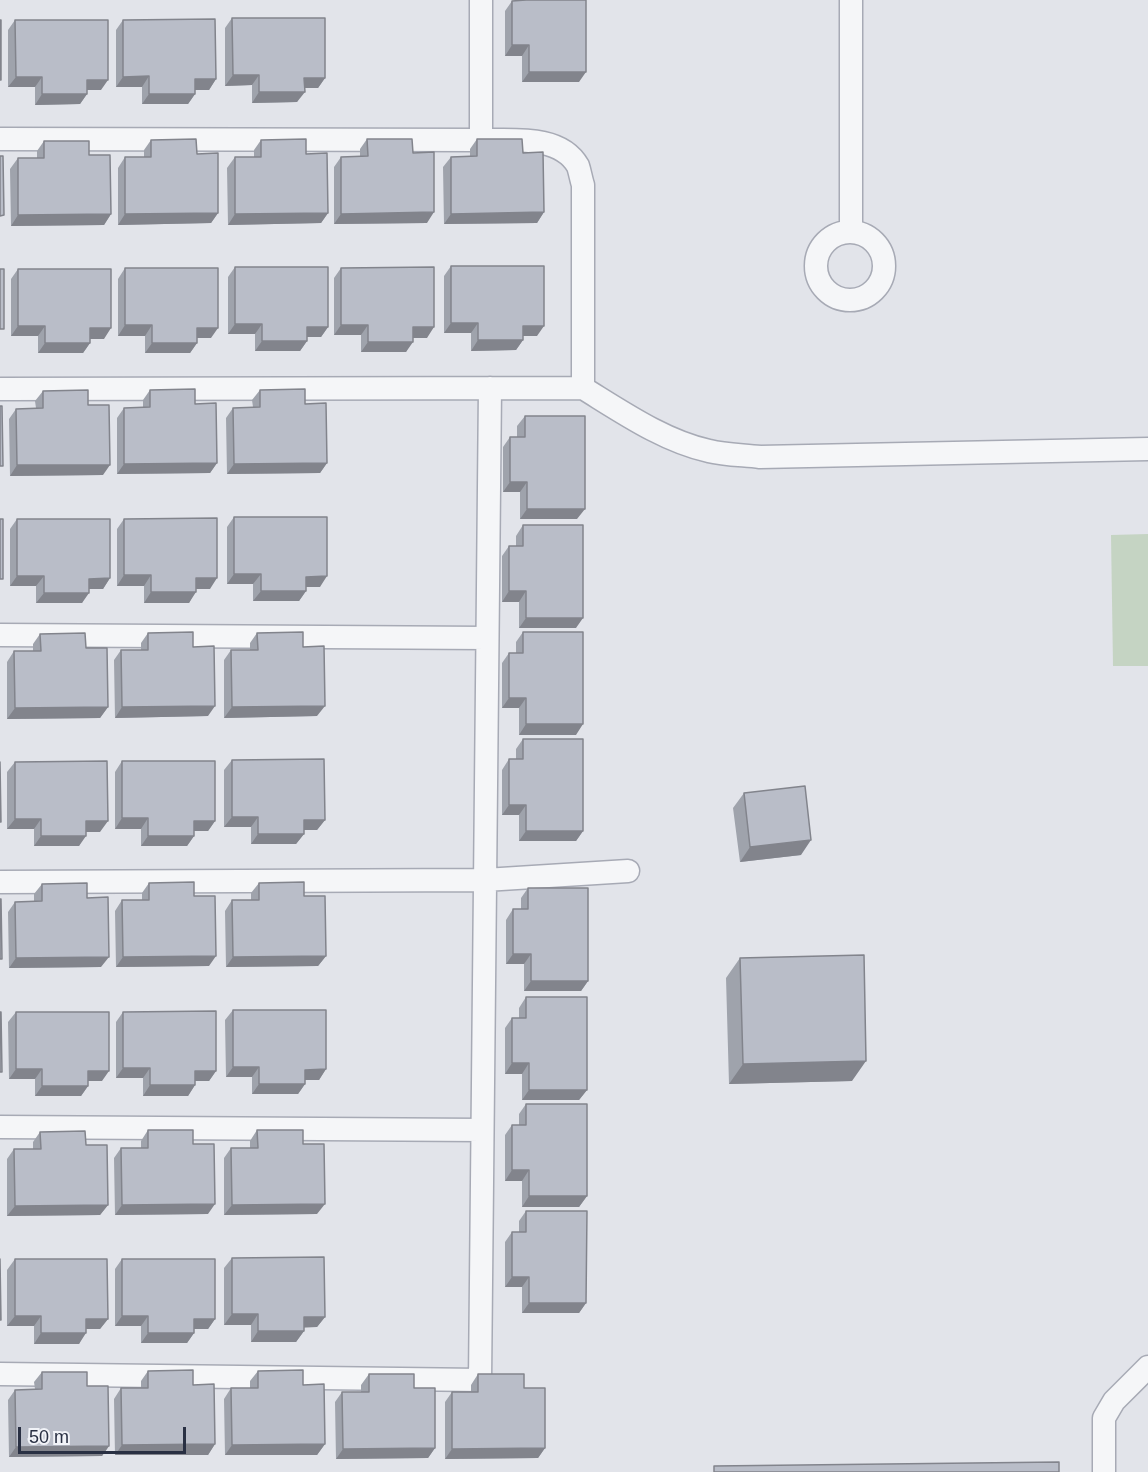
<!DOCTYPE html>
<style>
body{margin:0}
#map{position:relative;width:1148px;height:1472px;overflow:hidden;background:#e2e4ea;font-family:Helvetica,sans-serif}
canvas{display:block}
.scale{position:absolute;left:18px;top:1427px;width:168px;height:27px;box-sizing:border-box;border:3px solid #293043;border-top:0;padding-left:8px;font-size:18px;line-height:21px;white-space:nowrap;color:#293043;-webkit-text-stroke:4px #f1f3f8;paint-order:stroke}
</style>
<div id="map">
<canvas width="1148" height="1472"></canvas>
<div class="scale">50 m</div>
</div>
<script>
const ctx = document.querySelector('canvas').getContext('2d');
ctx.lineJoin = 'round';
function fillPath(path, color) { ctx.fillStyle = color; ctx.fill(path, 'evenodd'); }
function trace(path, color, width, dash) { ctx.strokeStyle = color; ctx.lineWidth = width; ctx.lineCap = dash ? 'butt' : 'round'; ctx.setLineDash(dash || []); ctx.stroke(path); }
fillPath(new Path2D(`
 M1148 534V666H1113L1111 535Z`), '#c5d4c3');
const minor = new Path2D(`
 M481 0V140C512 141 560 134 578 166 580 172 581 179 583 185V388C622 412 664 441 709 451 725 455 744 455 760 457L1148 449
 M851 0V231
 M0 139 481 140
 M816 266a34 34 0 1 1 68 0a34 34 0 1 1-68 0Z
 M0 389 583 388
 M0 635 487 638
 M0 882 485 880 628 871
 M0 1127 482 1130
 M0 1374 480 1380 490 388
 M1104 1472V1418L1114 1401 1148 1367`);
trace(minor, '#a7aab5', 25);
trace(minor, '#f5f6f8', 22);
fillPath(new Path2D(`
 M519 0H586L579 82H522V56H505V11L512 1Z
 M232 18 325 78 318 88H304L297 102 252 103V85L225 86V28Z
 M15 20 101 90H87V94L80 104 35 105V87H8V30Z
 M123 20 216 79 209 90H195V94L188 104H142V87H116V30Z
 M367 139 413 153 427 223 334 224V167L341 157 360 156V149Z
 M477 139 523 153 544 212 537 223 444 224 443 167 451 157 470 156V149Z
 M151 140 197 154 218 213 211 223 118 225V168L125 157H144V150Z
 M261 140 306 154 328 213 321 223 228 225 227 168 235 157H254V150Z
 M44 141 89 155 111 214 104 225 11 226 10 169 18 158H37V151Z
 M451 266 537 336H523V340L516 350 471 351V333H444V276Z
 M235 267 328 327 321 337H307V341L300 351H255V334H228V277Z
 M125 268 211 338H197V343L190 353H145V336H118V279Z
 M341 268 427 338H413L406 352H361V335H334V278Z
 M18 269 104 339H90V343L83 353H38V336H11V279Z
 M150 390 195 404 217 463 210 473 117 474V418L124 408 143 407V400Z
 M260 390 305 404 327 463 320 473 227 474 226 418 233 408 253 407 252 400Z
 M43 391 88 405 103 475 10 476 9 419 16 409 36 408 35 401Z
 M525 416 577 519H520V492H503V447L510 437H517V426Z
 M234 517 320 587H306V591L299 601H253V584H227V527Z
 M17 519 110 578 103 589H89L82 603H36V586H10V529Z
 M124 519 210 589H196L189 603H144V586H117V529Z
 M523 525 576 628H519V602H502V556L509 546H516V536Z
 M523 632 576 735H519V708H502V663L509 653H516V642Z
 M148 633 193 647 208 716 115 718 114 660 121 650H141V643Z
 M257 633 303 647 317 716 224 718V660L231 650H250V643Z
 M40 634 86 648 108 707 100 718 7 719V662L14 651H33V644Z
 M523 739 583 831 576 841H519V815H502V770L509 759H516V749Z
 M232 760 325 820 317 830H304V834L296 844H251V827H224V770Z
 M122 761 215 821 208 831H194V836L187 846H141V829H115V772Z
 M15 762 100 832H86L79 846H34V829H7V772Z
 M744 793 801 855 740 862 733 808Z
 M149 883 194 896 209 966 116 967 115 911 122 900H142V893Z
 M259 883 304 896 326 956 318 966 226 967 225 911 232 900H251V893Z
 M42 884 87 898 101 967 9 968 8 912 15 902 34 901V894Z
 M528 888 588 981 581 991H524V964H506V920L513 909H521V898Z
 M740 958 852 1081 729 1084 726 978Z
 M526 997 587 1090 579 1100H522V1074H505V1028L512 1018H519V1008Z
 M233 1010 326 1069 319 1080H305V1084L298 1094H252V1077H226L225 1020Z
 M16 1012 102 1081H88V1086L81 1096H35V1079H9L8 1022Z
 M123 1012 216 1071 209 1081H195V1085L188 1096H143V1078H116V1022Z
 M526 1104 587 1196 579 1207H522V1181H505V1135L512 1125H519V1114Z
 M148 1130 193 1144 208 1214 115 1215 114 1158 121 1148H141V1141Z
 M257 1130 303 1144 317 1214 224 1215V1158L231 1148H250V1141Z
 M40 1132 86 1145 108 1205 100 1215 7 1216V1159L14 1149H33V1142Z
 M526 1211 586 1303 579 1313H522V1287H505V1242L512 1232H519V1221Z
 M232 1258 325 1317 317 1327H304V1331L296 1342H251V1325H224V1268Z
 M15 1259 108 1319 100 1329H86L79 1344H34V1326H7V1270Z
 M122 1259 215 1319 208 1329H194V1333L187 1343H141V1326H115V1269Z
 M148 1371 193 1385 215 1444 208 1455H115L114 1399 121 1388H141V1381Z
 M258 1371 303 1385 325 1444 317 1455H225L224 1399 231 1388H250V1381Z
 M42 1372 87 1386 109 1446 102 1456 9 1457 8 1400 15 1390 35 1389 34 1382Z
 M369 1374 414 1388 435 1448 428 1458 336 1459 335 1402 342 1392H361V1385Z
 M478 1374 524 1388 545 1448 538 1458 445 1459V1402L452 1392H471V1385Z`), '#9fa3ac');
fillPath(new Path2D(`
 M512 45H529L522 56H505Z
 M529 72H586L579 82H522Z
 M233 75H259L252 85 225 86Z
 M149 76 142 87H116L123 77Z
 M16 77H42L35 87H8Z
 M304 78H325L318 88H297Z
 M195 79H216L209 90H188Z
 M87 80H108L101 90H80Z
 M259 92H305L297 102 252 103Z
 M42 94H87L80 104 35 105Z
 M149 94H195L188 104H142Z
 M434 212 427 223 334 224 341 214Z
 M544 212 537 223 444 224 451 214Z
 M218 213 211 223 118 225 125 214Z
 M328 213 321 223 228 225 235 214Z
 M111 214 104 225 11 226 18 215Z
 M451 323H478L471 333H444Z
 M235 324H262L255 334H228Z
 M125 325H152L145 336H118Z
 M341 325H368L361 335H334Z
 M18 326H45L38 336H11Z
 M523 326H544L537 336H516Z
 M307 327H328L321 337H300Z
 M413 327H434L427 338H406Z
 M90 328H111L104 339H83Z
 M197 328H218L211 338H190Z
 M478 340H523L516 350 471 351Z
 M262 341H307L300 351H255Z
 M368 342H413L406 352H361Z
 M45 343H90L83 353H38Z
 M152 343H197L190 353H145Z
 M217 463 210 473 117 474 124 464Z
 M327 463 320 473 227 474 234 464Z
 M17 465H110L103 475 10 476Z
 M510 482H527L520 492H503Z
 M527 509H585L577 519H520Z
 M234 574H261L253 584H227Z
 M124 575H151L144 586H117Z
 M17 576H44L36 586H10Z
 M327 576 320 587H299L306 577Z
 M110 578 103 589H82L89 579Z
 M196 578H217L210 589H189Z
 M261 591H306L299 601H253Z
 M509 591H526L519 602H502Z
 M151 592H196L189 603H144Z
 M44 593H89L82 603H36Z
 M526 618H583L576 628H519Z
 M509 698H526L519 708H502Z
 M215 706 208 716 115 718 122 707Z
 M325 706 317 716 224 718 232 707Z
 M108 707 100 718 7 719 15 708Z
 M526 724H583L576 735H519Z
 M509 805H526L519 815H502Z
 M232 817H258L251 827H224Z
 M122 818H148L141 829H115Z
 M15 819H41L34 829H7Z
 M304 820H325L317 830H296Z
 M86 821H108L100 832H79Z
 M194 821H215L208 831H187Z
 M526 831H583L576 841H519Z
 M258 834H304L296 844H251Z
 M41 836H86L79 846H34Z
 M148 836H194L187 846H141Z
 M811 840 801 855 740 862 750 847Z
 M513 954H531L524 964H506Z
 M216 956 209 966 116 967 123 957Z
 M326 956 318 966 226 967 233 957Z
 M109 957 101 967 9 968 16 958Z
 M531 981H588L581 991H524Z
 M866 1061 852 1081 729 1084 743 1064Z
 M512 1063H529L522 1074H505Z
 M233 1067H259L252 1077H226Z
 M123 1068H150L143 1078H116Z
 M16 1069H42L35 1079H9Z
 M326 1069 319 1080H298L305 1070Z
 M88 1071H109L102 1081H81Z
 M195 1071H216L209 1081H188Z
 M259 1084H305L298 1094H252Z
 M150 1085H195L188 1096H143Z
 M42 1086H88L81 1096H35Z
 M529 1090H587L579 1100H522Z
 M512 1170H529L522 1181H505Z
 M529 1196H587L579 1207H522Z
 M215 1204 208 1214 115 1215 122 1205Z
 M325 1204 317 1214 224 1215 232 1205Z
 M108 1205 100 1215 7 1216 15 1206Z
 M512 1277H529L522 1287H505Z
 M529 1303H586L579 1313H522Z
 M232 1314H258L251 1325H224Z
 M15 1316H41L34 1326H7Z
 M122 1316H148L141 1326H115Z
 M304 1317H325L317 1327 296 1328Z
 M86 1319H108L100 1329H79Z
 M194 1319H215L208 1329H187Z
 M258 1331H304L296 1342H251Z
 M41 1333H86L79 1344H34Z
 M148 1333H194L187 1343H141Z
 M215 1444 208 1455H115L122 1445Z
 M325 1444 317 1455H225L232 1445Z
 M109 1446 102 1456 9 1457 16 1447Z
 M435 1448 428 1458 336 1459 343 1449Z
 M545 1448 538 1458 445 1459 452 1449Z`), '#82848c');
const building = new Path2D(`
 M526 0H586V72H529V45H512V1Z
 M232 18H325V78H304L305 92H259V75H233Z
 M215 19 216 79H195V94H149V76L123 77V20Z
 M0 20H1V80H0Z
 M15 20H108V80H87V94H42V77H16Z
 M196 139 197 154 218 153V213L125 214V157H151V140Z
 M306 139V154L327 153 328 213 235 214V157H261V140Z
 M367 139H412L413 153 434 152V212L341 214V157L368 156Z
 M477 139H522L523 153 543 152 544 212 451 214V157L477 156Z
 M44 141H89V155H110L111 214 18 215V158H44Z
 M0 156H3L4 215 0 216Z
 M451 266H544V326H523V340H478V323H451Z
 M235 267H328V327H307V341H262V324H235Z
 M434 267V327H413V342H368V325H341V268Z
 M125 268H218V328H197V343H152V325H125Z
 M0 269H4V329H0Z
 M18 269H111V328H90V343H45V326H18Z
 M195 389V404L216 403 217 463 124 464V408L150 407V390Z
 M305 389V404L326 403 327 463 234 464 233 408 260 407V390Z
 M88 390V405H109L110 465H17L16 409 43 408V391Z
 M0 406H2L3 466H0Z
 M525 416H585V509H527V482H510V437H525Z
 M234 517H327V576L306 577V591H261V574H234Z
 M217 518V578H196V592H151V575H124V519Z
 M0 519H3V579H0Z
 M17 519H110V578L89 579V593H44V576H17Z
 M523 525H583V618H526V591H509V546H523Z
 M193 632V647L214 646 215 706 122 707 121 650H148V633Z
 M303 632V647L324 646 325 706 232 707 231 650H258L257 633Z
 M523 632H583V724H526V698H509V653H523Z
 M85 633 86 648H107L108 707 15 708 14 651H41L40 634Z
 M523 739H583V831H526V805H509V759H523Z
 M324 759 325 820H304V834H258V817H232V760Z
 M107 761 108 821H86V836H41V819H15V762Z
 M122 761H215V821H194V836H148V818H122Z
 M0 762 1 822H0Z
 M805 786 811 840 750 847 744 793Z
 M194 882V896H215L216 956 123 957 122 900H149V883Z
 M304 882V896H325L326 956 233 957 232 900H259V883Z
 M87 883V898L108 897 109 957 16 958 15 902 42 901V884Z
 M528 888H588V981H531V954H513V909H528Z
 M0 899H1L2 959H0Z
 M864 955 866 1061 743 1064 740 958Z
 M526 997H587V1090H529V1063H512V1018H526Z
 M233 1010H326V1069L305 1070V1084H259V1067H233Z
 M216 1011V1071H195V1085H150V1068H123V1012Z
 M0 1012H1L2 1072H0Z
 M16 1012H109V1071H88V1086H42V1069H16Z
 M526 1104H587V1196H529V1170H512V1125H526Z
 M148 1130H193V1144H214L215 1204 122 1205 121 1148H148Z
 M257 1130H303V1144H324L325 1204 232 1205 231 1148H258Z
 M85 1131 86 1145H107L108 1205 15 1206 14 1149H41L40 1132Z
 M526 1211H587L586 1303H529V1277H512V1232H526Z
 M324 1257 325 1317H304V1331H258V1314H232V1258Z
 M0 1259 1 1320H0Z
 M15 1259H107L108 1319H86V1333H41V1316H15Z
 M122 1259H215V1319H194V1333H148V1316H122Z
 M193 1370V1385L214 1384 215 1444 122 1445 121 1388H148V1371Z
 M303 1370V1385L324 1384 325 1444 232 1445 231 1388H258V1371Z
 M42 1372H87V1386H108L109 1446 16 1447 15 1390 42 1389Z
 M369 1374H414V1388H435V1448L343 1449 342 1392H369Z
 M478 1374H524V1388H545V1448L452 1449V1392H478Z
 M1059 1462V1472H714V1466Z`);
fillPath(building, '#b9bdc8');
trace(building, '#82848c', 1.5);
</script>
